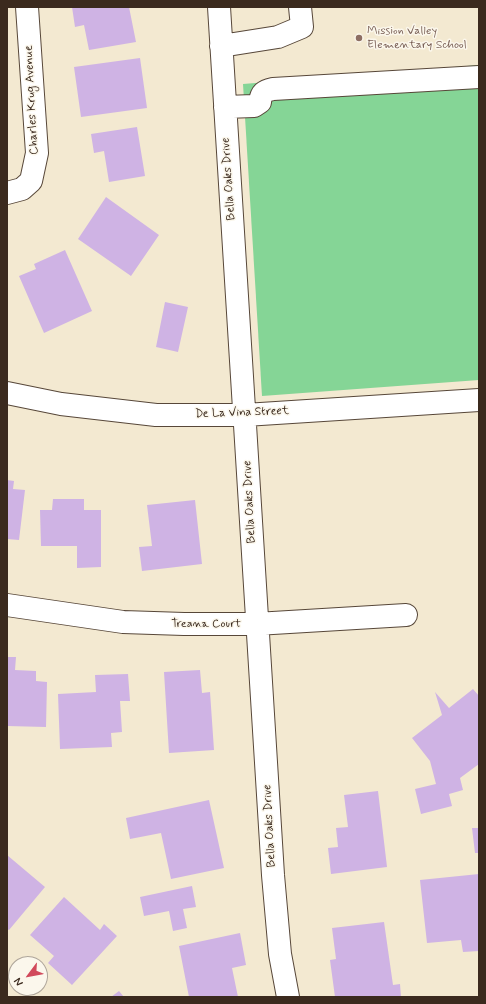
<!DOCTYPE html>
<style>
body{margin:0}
#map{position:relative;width:486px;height:1004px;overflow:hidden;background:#f3e9d1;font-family:Mynerve,sans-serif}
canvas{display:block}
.frame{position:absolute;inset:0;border:8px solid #3b2a1e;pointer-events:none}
.north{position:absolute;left:8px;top:956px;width:40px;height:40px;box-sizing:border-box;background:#fbf7ec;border:1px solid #aea59a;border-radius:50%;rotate:238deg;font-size:11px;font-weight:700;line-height:16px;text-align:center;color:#3b2a1e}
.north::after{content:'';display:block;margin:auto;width:14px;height:18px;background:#d1495b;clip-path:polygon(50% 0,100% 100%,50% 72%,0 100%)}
</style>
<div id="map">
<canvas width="486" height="1004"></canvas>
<div class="frame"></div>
<div class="north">N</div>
</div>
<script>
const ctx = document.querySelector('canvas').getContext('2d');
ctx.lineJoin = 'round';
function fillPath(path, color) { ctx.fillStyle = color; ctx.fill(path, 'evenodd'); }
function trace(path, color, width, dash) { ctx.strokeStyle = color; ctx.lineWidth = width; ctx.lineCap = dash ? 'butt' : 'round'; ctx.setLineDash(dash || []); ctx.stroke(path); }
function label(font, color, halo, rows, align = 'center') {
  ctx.font = font + ' Mynerve,sans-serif'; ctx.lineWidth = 3; ctx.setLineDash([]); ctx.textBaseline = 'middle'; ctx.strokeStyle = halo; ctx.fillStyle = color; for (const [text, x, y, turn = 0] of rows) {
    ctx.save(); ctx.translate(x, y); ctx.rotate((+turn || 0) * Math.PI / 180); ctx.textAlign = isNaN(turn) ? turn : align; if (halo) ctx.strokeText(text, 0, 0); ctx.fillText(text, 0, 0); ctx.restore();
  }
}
fillPath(new Path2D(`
 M479 65V380L262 396 243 84Z`), '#85d596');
fillPath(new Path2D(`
 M72 7H129L136 42 89 50 84 25 75 27Z
 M140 58 147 108 81 117 74 67Z
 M137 127 145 176 109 182 104 151 94 153 91 134Z
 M106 197 159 235 131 276 78 239Z
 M65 250 92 311 44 333 19 276 36 269 34 264Z
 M165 302 188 307 178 352 156 347Z
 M7 480 14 481 13 489 25 490 19 540 7 539Z
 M53 499H84V510H101V567L77 568V546H41L40 510H52Z
 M195 500 202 564 142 571 139 547 152 546 147 505Z
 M7 657H16L15 670 36 671V681L47 682 46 727 7 726Z
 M200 670 202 693 210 692 214 750 169 753 164 672Z
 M128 674 130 701H120L122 732 111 733 112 747 60 749 58 694 96 692 95 675Z
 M473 689 479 696V764L460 778 463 790 449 794 452 806 421 814 415 789 436 784 430 761 412 738 442 715 435 692 449 708Z
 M378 791 387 867 331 874 328 848 338 847 336 828 348 827 344 795Z
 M209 800 224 868 171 879 161 833 130 839 126 818Z
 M472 828H479V853H475Z
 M7 855 45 887 9 930 7 929Z
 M479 874V951L463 952 461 940 427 943 420 880Z
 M192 886 196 907 183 909 187 928 173 931 169 911 144 916 140 897Z
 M64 897 100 930 104 924 117 936 72 985 48 963 54 956 30 935Z
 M384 922 393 985 400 984 401 997H335L330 960 336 959 332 928Z
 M240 933 246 965 232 968 238 997H189L179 946Z
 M119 991 124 997H111Z`), '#cfb3e4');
const minor = new Path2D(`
 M219 7 273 875 280 954 288 997
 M221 46 278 37 302 27 300 7
 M225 107 254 106 260 102C261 93 264 91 273 89L479 77
 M7 193 22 189 31 181 37 153 27 7
 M7 393 61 404 156 415H245L479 400
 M7 605 123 622 184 624H256L406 615`);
trace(minor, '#574739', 24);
trace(minor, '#fff', 22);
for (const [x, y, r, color] of [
 [359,38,4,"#8d6e63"]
]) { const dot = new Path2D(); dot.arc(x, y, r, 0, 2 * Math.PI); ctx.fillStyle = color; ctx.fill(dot); trace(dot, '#fbf7ec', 1.5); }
label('12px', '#785e54', '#fbf7ec', [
 ["Mission Valley",367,31],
 ["Elementary School",367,45]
], 'left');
label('12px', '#3b2a1e', '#fbf7ec', [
 ["Charles Krug Avenue",32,100,-93],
 ["Bella Oaks Drive",229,179,-94],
 ["De La Vina Street",242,413,-2],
 ["Bella Oaks Drive",250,502,-93],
 ["Treana Court",206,624],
 ["Bella Oaks Drive",270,826,-93]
]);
</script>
